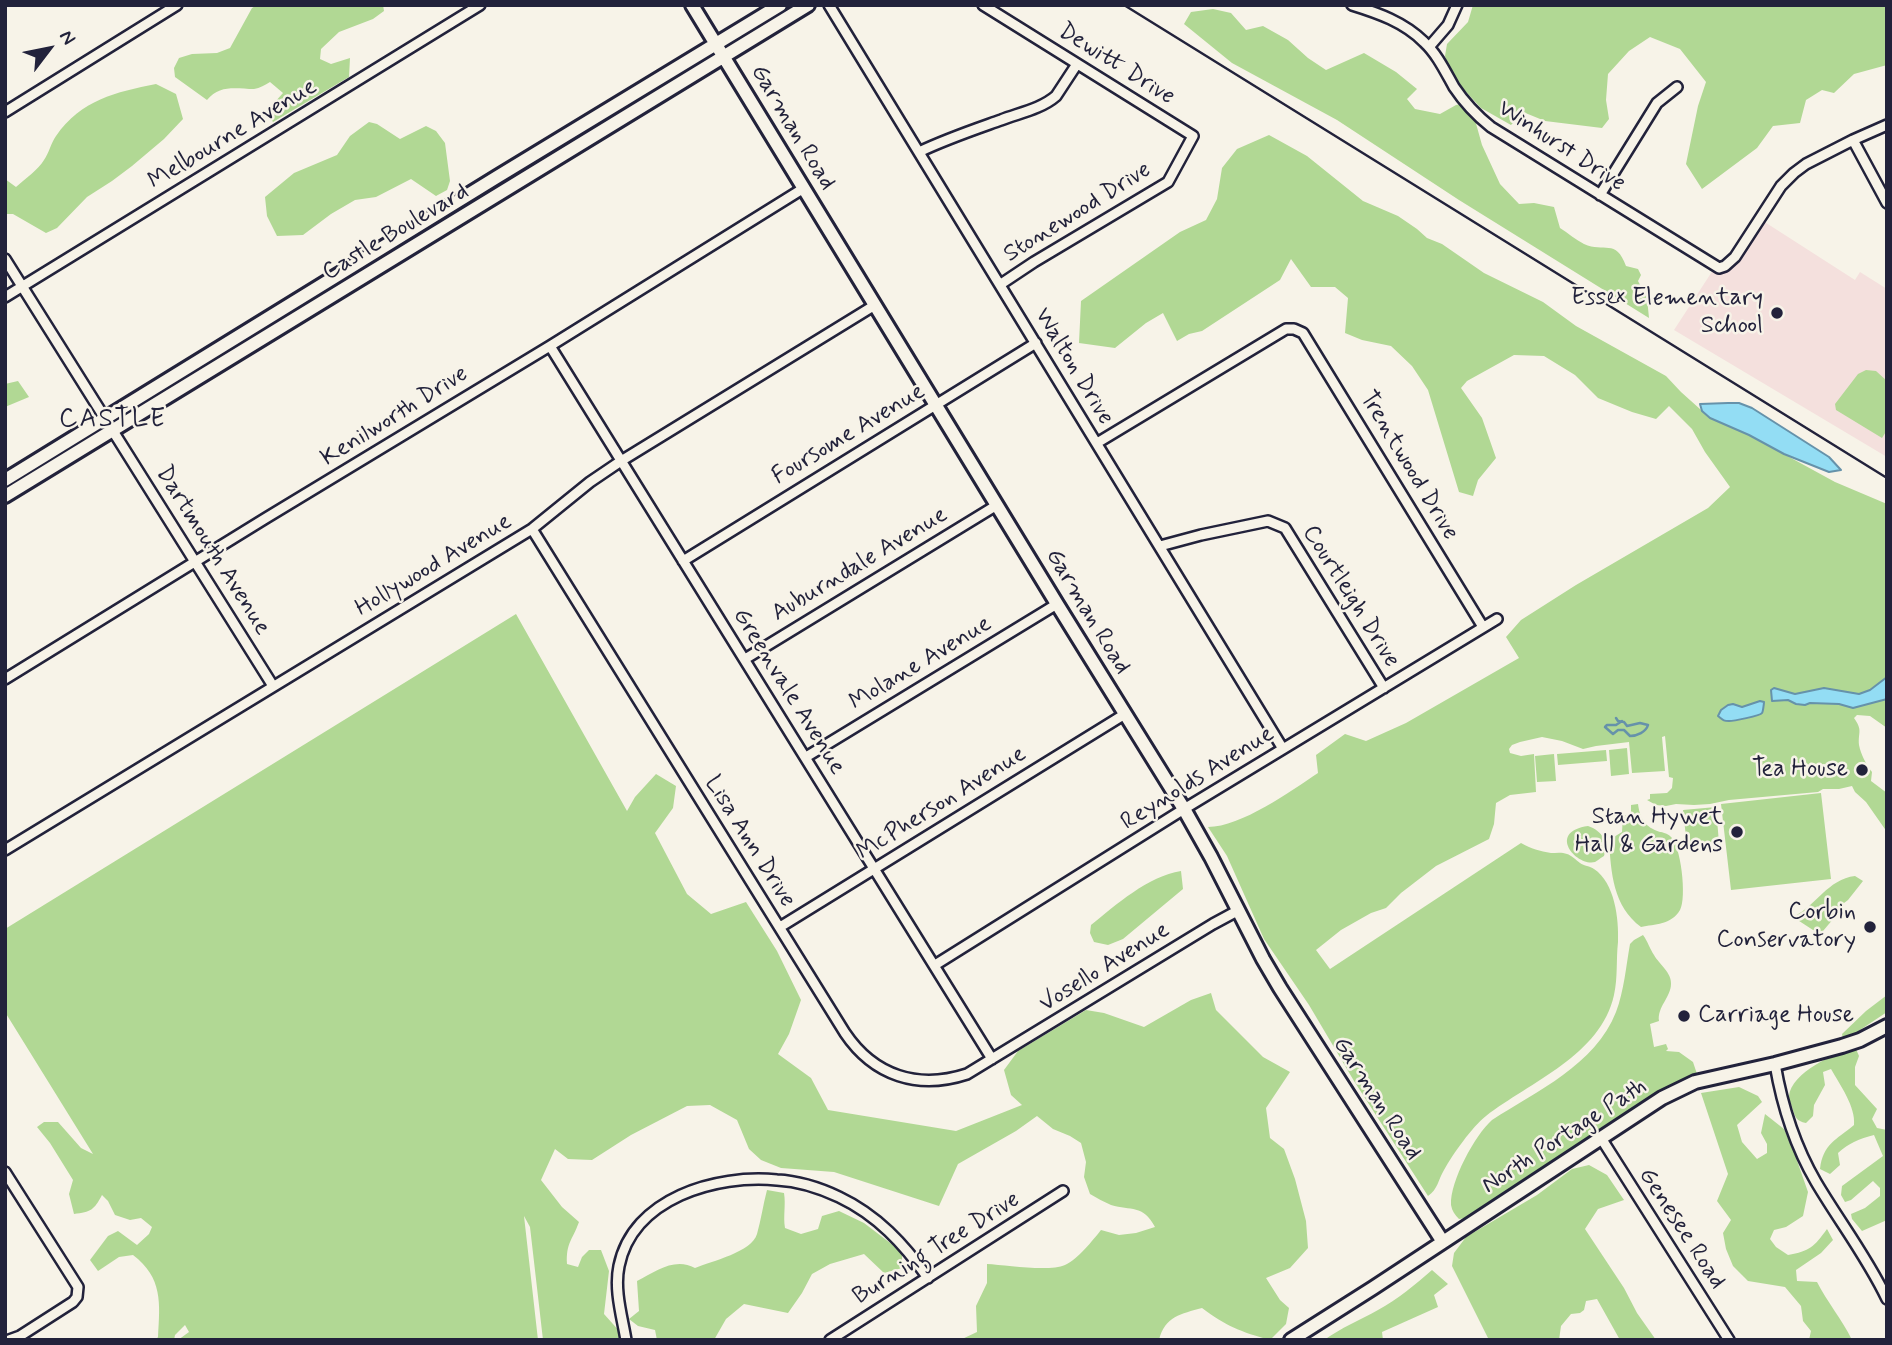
<!DOCTYPE html>
<style>
body{margin:0}
#map{position:relative;width:1892px;height:1345px;overflow:hidden;background:#f7f3e8;font-family:Mynerve,sans-serif}
canvas{display:block}
.frame{position:absolute;inset:0;border:7px solid #22223b;pointer-events:none}
.north{position:absolute;left:14px;top:14px;width:70px;height:70px;-webkit-text-stroke:5px #f7f3e8;paint-order:stroke;rotate:58deg;font-size:19px;font-weight:700;line-height:28px;text-align:center;color:#22223b}
.north::after{content:'';display:block;margin:auto;width:24px;height:32px;background:#22223b;clip-path:polygon(50% 0,100% 100%,50% 72%,0 100%)}
</style>
<div id="map">
<canvas width="1892" height="1345"></canvas>
<div class="frame"></div>
<div class="north">N</div>
</div>
<script>
const ctx = document.querySelector('canvas').getContext('2d');
ctx.lineJoin = 'round';
function fillPath(path, color) { ctx.fillStyle = color; ctx.fill(path, 'evenodd'); }
function trace(path, color, width, dash) { ctx.strokeStyle = color; ctx.lineWidth = width; ctx.lineCap = dash ? 'butt' : 'round'; ctx.setLineDash(dash || []); ctx.stroke(path); }
function label(font, color, halo, rows, align = 'center') {
  ctx.font = font + ' Mynerve,sans-serif'; ctx.lineWidth = 5; ctx.setLineDash([]); ctx.textBaseline = 'middle'; ctx.strokeStyle = halo; ctx.fillStyle = color; for (const [text, x, y, turn = 0] of rows) {
    ctx.save(); ctx.translate(x, y); ctx.rotate((+turn || 0) * Math.PI / 180); ctx.textAlign = isNaN(turn) ? turn : align; if (halo) ctx.strokeText(text, 0, 0); ctx.fillText(text, 0, 0); ctx.restore();
  }
}
fillPath(new Path2D(`
 M1760 219 1855 280 1860 272 1887 289V457L1674 330 1715 267 1725 266Z`), '#f4e0dd');
fillPath(new Path2D(`
 M257 5H383L384 11 373 19 339 32 321 49 320 59 331 64 350 58 349 77 273 122 266 112 283 93 270 82C265 85 260 88 254 89 237 89 220 84 207 100L175 77 174 68 179 58 192 54 217 53 230 48 252 8Z
 M1473 5H1887V65L1854 74 1834 93 1822 90 1806 100 1800 123 1773 126 1757 148 1702 189 1686 164 1698 106 1706 82 1680 49 1650 37 1629 51 1608 74 1606 100 1609 119 1602 128 1545 121 1523 112 1511 125 1481 108 1452 77 1445 56 1447 44 1468 22Z
 M1213 9 1231 13 1246 30 1263 26 1288 40 1308 58 1326 70 1364 53 1396 72 1417 89 1407 99 1415 109 1440 114 1456 105 1461 104 1475 120 1482 145 1500 184 1519 204 1534 203 1554 207 1560 228C1568 233 1576 240 1584 244 1604 253 1616 238 1626 266L1638 269 1641 275 1638 281 1647 298 1649 318 1459 200 1337 120 1232 63 1184 24 1191 12Z
 M701 58 704 63 608 122 606 117Z
 M156 84 176 94 183 119 164 139 132 166 112 181 87 197 57 228 46 233 13 214H6L5 179 16 187C25 179 38 170 44 160 49 153 51 143 56 136 81 100 116 92 156 84Z
 M369 122 377 124 400 139 426 126 436 131 445 143 450 181 447 190 436 196 411 179 376 197 355 200 331 214 303 235 277 236 267 216 265 197 294 173 337 155 350 136Z
 M589 128 590 133 464 209 463 207V205Z
 M1269 135 1307 156 1363 201 1398 216 1417 229 1427 238 1442 244 1484 273 1543 302 1576 326 1666 376 1681 392 1710 418 1749 435 1835 482 1887 504V728L1870 716 1857 715 1854 718C1863 731 1858 731 1859 745 1861 755 1866 764 1872 772L1871 781 1887 793V832L1866 802 1855 792 1852 786 1839 789H1823L1818 792 1729 800 1710 804 1694 805 1676 804 1666 806 1656 805 1647 800 1650 799V794L1667 793 1672 788 1673 778 1669 777 1665 736 1662 737 1665 771 1632 773 1629 742 1596 746 1583 749 1562 741 1542 737 1520 742 1512 745 1509 749 1510 753 1521 756 1534 754 1536 792 1510 795 1496 803 1494 824 1489 839 1436 866 1401 893 1386 908 1371 913 1341 930 1316 950 1330 969 1521 843C1531 849 1540 851 1551 853 1556 853 1562 852 1567 854 1571 855 1576 860 1580 863 1584 866 1590 866 1594 869 1615 883 1619 919 1618 942 1616 960 1618 977 1614 995 1601 1055 1530 1082 1486 1116 1472 1127 1453 1154 1444 1170 1438 1180 1438 1189 1428 1196L1354 1081 1309 1005 1264 939 1227 856 1208 827C1241 827 1291 791 1318 773L1316 755 1345 734 1366 741 1406 723 1519 658 1506 637 1521 620 1576 585 1708 508 1730 487 1705 452 1692 429 1669 406 1656 419 1632 412 1598 398 1575 375 1544 356 1514 355 1467 381 1461 388 1482 418 1496 458 1478 480 1473 496 1459 492 1428 390 1412 366 1391 346 1362 340 1345 333 1348 298 1335 287H1311L1291 259 1280 280 1202 331 1189 334 1177 341 1163 313 1146 323 1115 348 1079 343 1081 301 1180 232 1206 220 1217 199 1222 168 1237 149Z
 M446 215 448 219 312 302 310 300 311 297Z
 M293 309 296 313 119 421 116 417Z
 M1866 370 1876 371 1887 381V430L1882 438 1836 410 1835 404 1858 374Z
 M18 381 29 397 5 407V384Z
 M516 614 627 811 635 797 656 774 676 786 673 808 655 833 687 894 711 914 746 902 777 951 801 1000 789 1034 778 1054 811 1078 828 1110 956 1131 1022 1105 1011 1095 1004 1070 1018 1051 1086 1010 1104 1013 1144 1027 1191 1000 1211 993 1216 1010 1263 1057 1290 1072 1266 1108 1270 1138 1284 1149 1295 1179 1306 1221 1308 1248 1290 1268 1266 1278 1280 1300 1289 1308 1286 1324 1270 1340C1241 1332 1226 1326 1202 1308 1181 1314 1165 1316 1159 1340H960L977 1332 976 1306 987 1283V1264C1005 1265 1049 1272 1065 1265 1078 1259 1093 1240 1101 1230L1119 1235 1136 1233 1155 1227C1143 1204 1131 1211 1111 1205 1104 1202 1097 1198 1090 1194L1084 1177 1086 1162 1081 1143 1070 1136 1053 1129 1037 1116 1016 1131 958 1164 939 1206 834 1172 781 1168 761 1160 749 1149 737 1120 710 1105 687 1106 631 1135 592 1160 568 1159 555 1149 541 1180 562 1207 579 1222C572 1241 566 1243 567 1264L578 1267 582 1257 589 1250H601L609 1271 604 1314 621 1333 618 1340 585 1338 543 1340 530 1227 524 1216 538 1340H178L189 1332 185 1325 175 1335 174 1340H156L158 1337C160 1303 163 1278 133 1255L119 1257 98 1271 90 1260 108 1236 118 1231 137 1245 149 1234 152 1227 141 1218 130 1220 115 1215 108 1201 102 1195C94 1210 91 1212 74 1214L69 1194 73 1180 50 1143 37 1127 44 1122H58L81 1148 93 1154 5 1012V929Z
 M1627 748 1629 774 1611 776 1609 750Z
 M1606 750 1607 761 1558 765 1557 754Z
 M1554 754 1556 781 1537 782 1535 756Z
 M1821 793 1831 879 1731 890 1721 804Z
 M1638 804C1640 819 1645 827 1660 832 1662 832 1668 834 1670 836 1681 844 1687 898 1680 910 1671 925 1655 924 1641 927 1613 906 1611 873 1609 840L1622 832 1623 816 1631 814V805Z
 M1716 807 1719 843 1687 846 1683 810Z
 M1588 826C1602 831 1609 841 1604 856 1602 857 1597 861 1595 862 1577 867 1546 832 1588 826Z
 M1181 871 1183 889 1123 939 1108 945 1094 942 1090 933 1091 925C1116 905 1148 876 1181 871Z
 M1855 876 1863 881 1848 900 1840 906 1834 918 1823 931 1820 932 1813 930 1793 917C1816 906 1828 879 1855 876Z
 M1643 935C1648 942 1650 949 1654 955 1659 964 1672 973 1671 984 1671 997 1657 1007 1659 1021L1650 1024 1654 1047 1666 1044 1668 1049 1666 1051 1679 1052 1693 1062 1697 1074 1651 1098 1488 1204 1466 1218 1459 1219C1455 1215 1452 1211 1451 1205 1450 1181 1475 1135 1492 1120 1537 1091 1595 1065 1616 1012 1624 991 1626 966 1630 944L1634 940Z
 M1887 995V1012L1851 1036 1843 1039 1842 1034 1866 1011Z
 M1856 1049 1859 1056 1855 1067V1085L1877 1109 1872 1119 1877 1128 1887 1130V1220L1862 1231 1852 1219 1851 1214 1865 1208 1880 1196V1188L1873 1181 1851 1200 1845 1202 1841 1195 1842 1186 1883 1156 1874 1135C1859 1139 1849 1143 1838 1153L1840 1165 1830 1174 1820 1169C1823 1144 1836 1140 1854 1125 1856 1107 1840 1085 1831 1069L1823 1072 1825 1085 1814 1105 1813 1116 1806 1123C1796 1121 1795 1117 1792 1107 1791 1104 1789 1100 1789 1096 1791 1073 1836 1051 1856 1049Z
 M1739 1087 1758 1096 1762 1102 1737 1125 1742 1142 1757 1159 1767 1153V1144L1761 1133 1765 1114 1784 1129 1794 1152 1808 1192 1803 1216 1786 1227 1774 1230 1770 1239 1776 1247 1788 1255C1810 1251 1814 1247 1827 1229L1833 1240 1821 1253 1796 1270 1797 1281 1817 1282C1827 1302 1842 1319 1852 1340H1809L1811 1331 1803 1321 1801 1306 1785 1287 1748 1281 1733 1266 1726 1249 1723 1233 1731 1220 1717 1201 1728 1174 1701 1093Z
 M1589 1165 1607 1175 1624 1200 1598 1209 1585 1229 1624 1288 1637 1313 1656 1340H1620L1597 1299 1586 1301 1584 1310 1580 1313 1571 1314 1561 1326 1559 1340H1489L1452 1266 1454 1253 1466 1237 1537 1195 1572 1169Z
 M767 1190 784 1193C786 1205 783 1216 785 1228L801 1234 818 1229 822 1216 839 1211 864 1223 902 1252V1268L884 1273 864 1254 830 1264 812 1274 802 1293 788 1313 744 1304 726 1319 714 1340H657L655 1330 638 1326 629 1319 639 1311 637 1281C656 1271 675 1257 695 1268 712 1261 752 1252 757 1234 761 1220 763 1205 767 1190Z
 M1432 1270 1448 1284 1434 1295 1438 1307 1382 1332 1383 1340H1324C1341 1328 1360 1320 1378 1310 1398 1299 1415 1285 1432 1270Z`), '#b1d894');
const water = new Path2D(`
 M1728 403H1739L1752 408 1829 457 1841 470 1829 472 1784 454 1749 435 1710 418 1702 411 1700 404Z
 M1887 677V699L1853 708 1839 704 1810 703 1805 705 1796 704 1788 700 1772 701 1771 690 1774 688 1795 694 1824 688 1859 694 1870 690Z
 M1760 701 1764 702C1764 703 1763 712 1762 713 1760 716 1733 721 1729 721 1723 721 1723 720 1718 716L1721 710 1728 705 1733 704 1742 707Z`);
fillPath(water, '#93ddf4');
trace(water, '#6692aa', 2);
trace(new Path2D(`
 M1616 718 1618 721 1624 722 1627 726 1640 723 1648 725C1646 732 1637 736 1630 736L1624 730H1618L1613 734 1605 727 1607 725H1616L1622 721`), '#6692aa', 2.5);
const street = new Path2D(`
 M829 5 1283 749
 M983 5 1193 136 1168 182 1034 262 1001 284
 M1352 5C1378 13 1404 22 1424 42 1437 54 1445 71 1454 87 1464 102 1476 115 1491 127L1719 268 1725 266 1735 257 1781 186 1794 173 1806 164 1853 140 1887 125
 M1429 47 1448 25 1457 5
 M5 112 177 5
 M1853 140 1887 203
 M919 152C946 139 973 130 1001 120 1019 113 1041 109 1056 96L1077 64
 M1600 195 1657 103 1677 87
 M5 259 273 686
 M5 297 480 5
 M550 346 992 1059
 M1097 443 1286 329H1294L1303 333 1483 627
 M532 529 845 1033C874 1076 918 1090 967 1074L1213 924 1239 910
 M1160 546 1201 535 1268 521 1285 528 1384 688
 M683 561 1036 343
 M745 659 997 505
 M5 679 266 518 550 346 804 188
 M806 757 1057 604
 M5 850 532 529 590 482 621 461 875 305
 M780 927 1125 714
 M935 965 1184 809 1497 619
 M1775 1064C1782 1105 1795 1146 1816 1182 1839 1221 1867 1257 1887 1299
 M1601 1138 1729 1340
 M5 1172 78 1287 77 1297 73 1302 20 1336 9 1340
 M626 1340C622 1316 614 1290 619 1266 633 1198 716 1174 777 1180 797 1181 820 1188 839 1197 877 1215 904 1244 928 1278
 M830 1340 1063 1191`);
const secondary = new Path2D(`
 M692 5 1057 604 1184 809 1211 857 1263 959 1280 988 1443 1242
 M5 480 497 177 780 5
 M5 496 808 5
 M1291 1340 1373 1288 1662 1098 1695 1082 1775 1064 1842 1046 1860 1040 1887 1026`);
trace(street, '#22223b', 14);
trace(secondary, '#22223b', 18);
trace(street, '#f7f3e8', 9);
trace(secondary, '#f7f3e8', 12);
trace(new Path2D(`
 M1124 5 1887 478`), '#22223b', 2.5);
for (const [x, y, r, color] of [
 [1777,313,7,"#22223b"],
 [1862,770,7,"#22223b"],
 [1737,832,7,"#22223b"],
 [1870,927,7,"#22223b"],
 [1684,1016,7,"#22223b"]
]) { const dot = new Path2D(); dot.arc(x, y, r, 0, 2 * Math.PI); ctx.fillStyle = color; ctx.fill(dot); trace(dot, '#f7f3e8', 2.5); }
label('24px', '#22223b', '#f7f3e8', [
 ["Dewitt Drive",1116,65,32],
 ["Garman Road",792,128,59],
 ["Melbourne Avenue",233,135,-31],
 ["Winhurst Drive",1561,147,33],
 ["Stonewood Drive",1078,213,-32],
 ["Castle Boulevard",396,233,-31],
 ["Walton Drive",1073,367,59],
 ["Kenilworth Drive",395,417,-32],
 ["Foursome Avenue",849,435,-31],
 ["Trentwood Drive",1408,466,59],
 ["Dartmouth Avenue",212,551,58],
 ["Auburndale Avenue",860,565,-31],
 ["Hollywood Avenue",434,566,-31],
 ["Courtleigh Drive",1350,597,58],
 ["Garman Road",1087,612,59],
 ["Molane Avenue",921,664,-31],
 ["Greenvale Avenue",788,692,58],
 ["Reynolds Avenue",1198,779,-32],
 ["McPherson Avenue",942,804,-32],
 ["Lisa Ann Drive",749,842,58],
 ["Vosello Avenue",1105,968,-32],
 ["Garman Road",1376,1099,57],
 ["North Portage Path",1565,1137,-33],
 ["Genesee Road",1681,1229,57],
 ["Burning Tree Drive",937,1249,-32]
]);
label('24px', '#22223b', '#f7f3e8', [
 ["Essex Elementary",1763,299],
 ["School",1763,327],
 ["Tea House",1848,770],
 ["Stan Hywet",1723,818],
 ["Hall & Gardens",1723,846],
 ["Corbin",1856,913],
 ["Conservatory",1856,941],
 ["Carriage House",1698,1016,"left"]
], 'right');
ctx.letterSpacing = '2px';
label('26px', '#22223b', '#f7f3e8', [
 ["CASTLE",113,421]
]);
ctx.letterSpacing = '0px';
</script>
